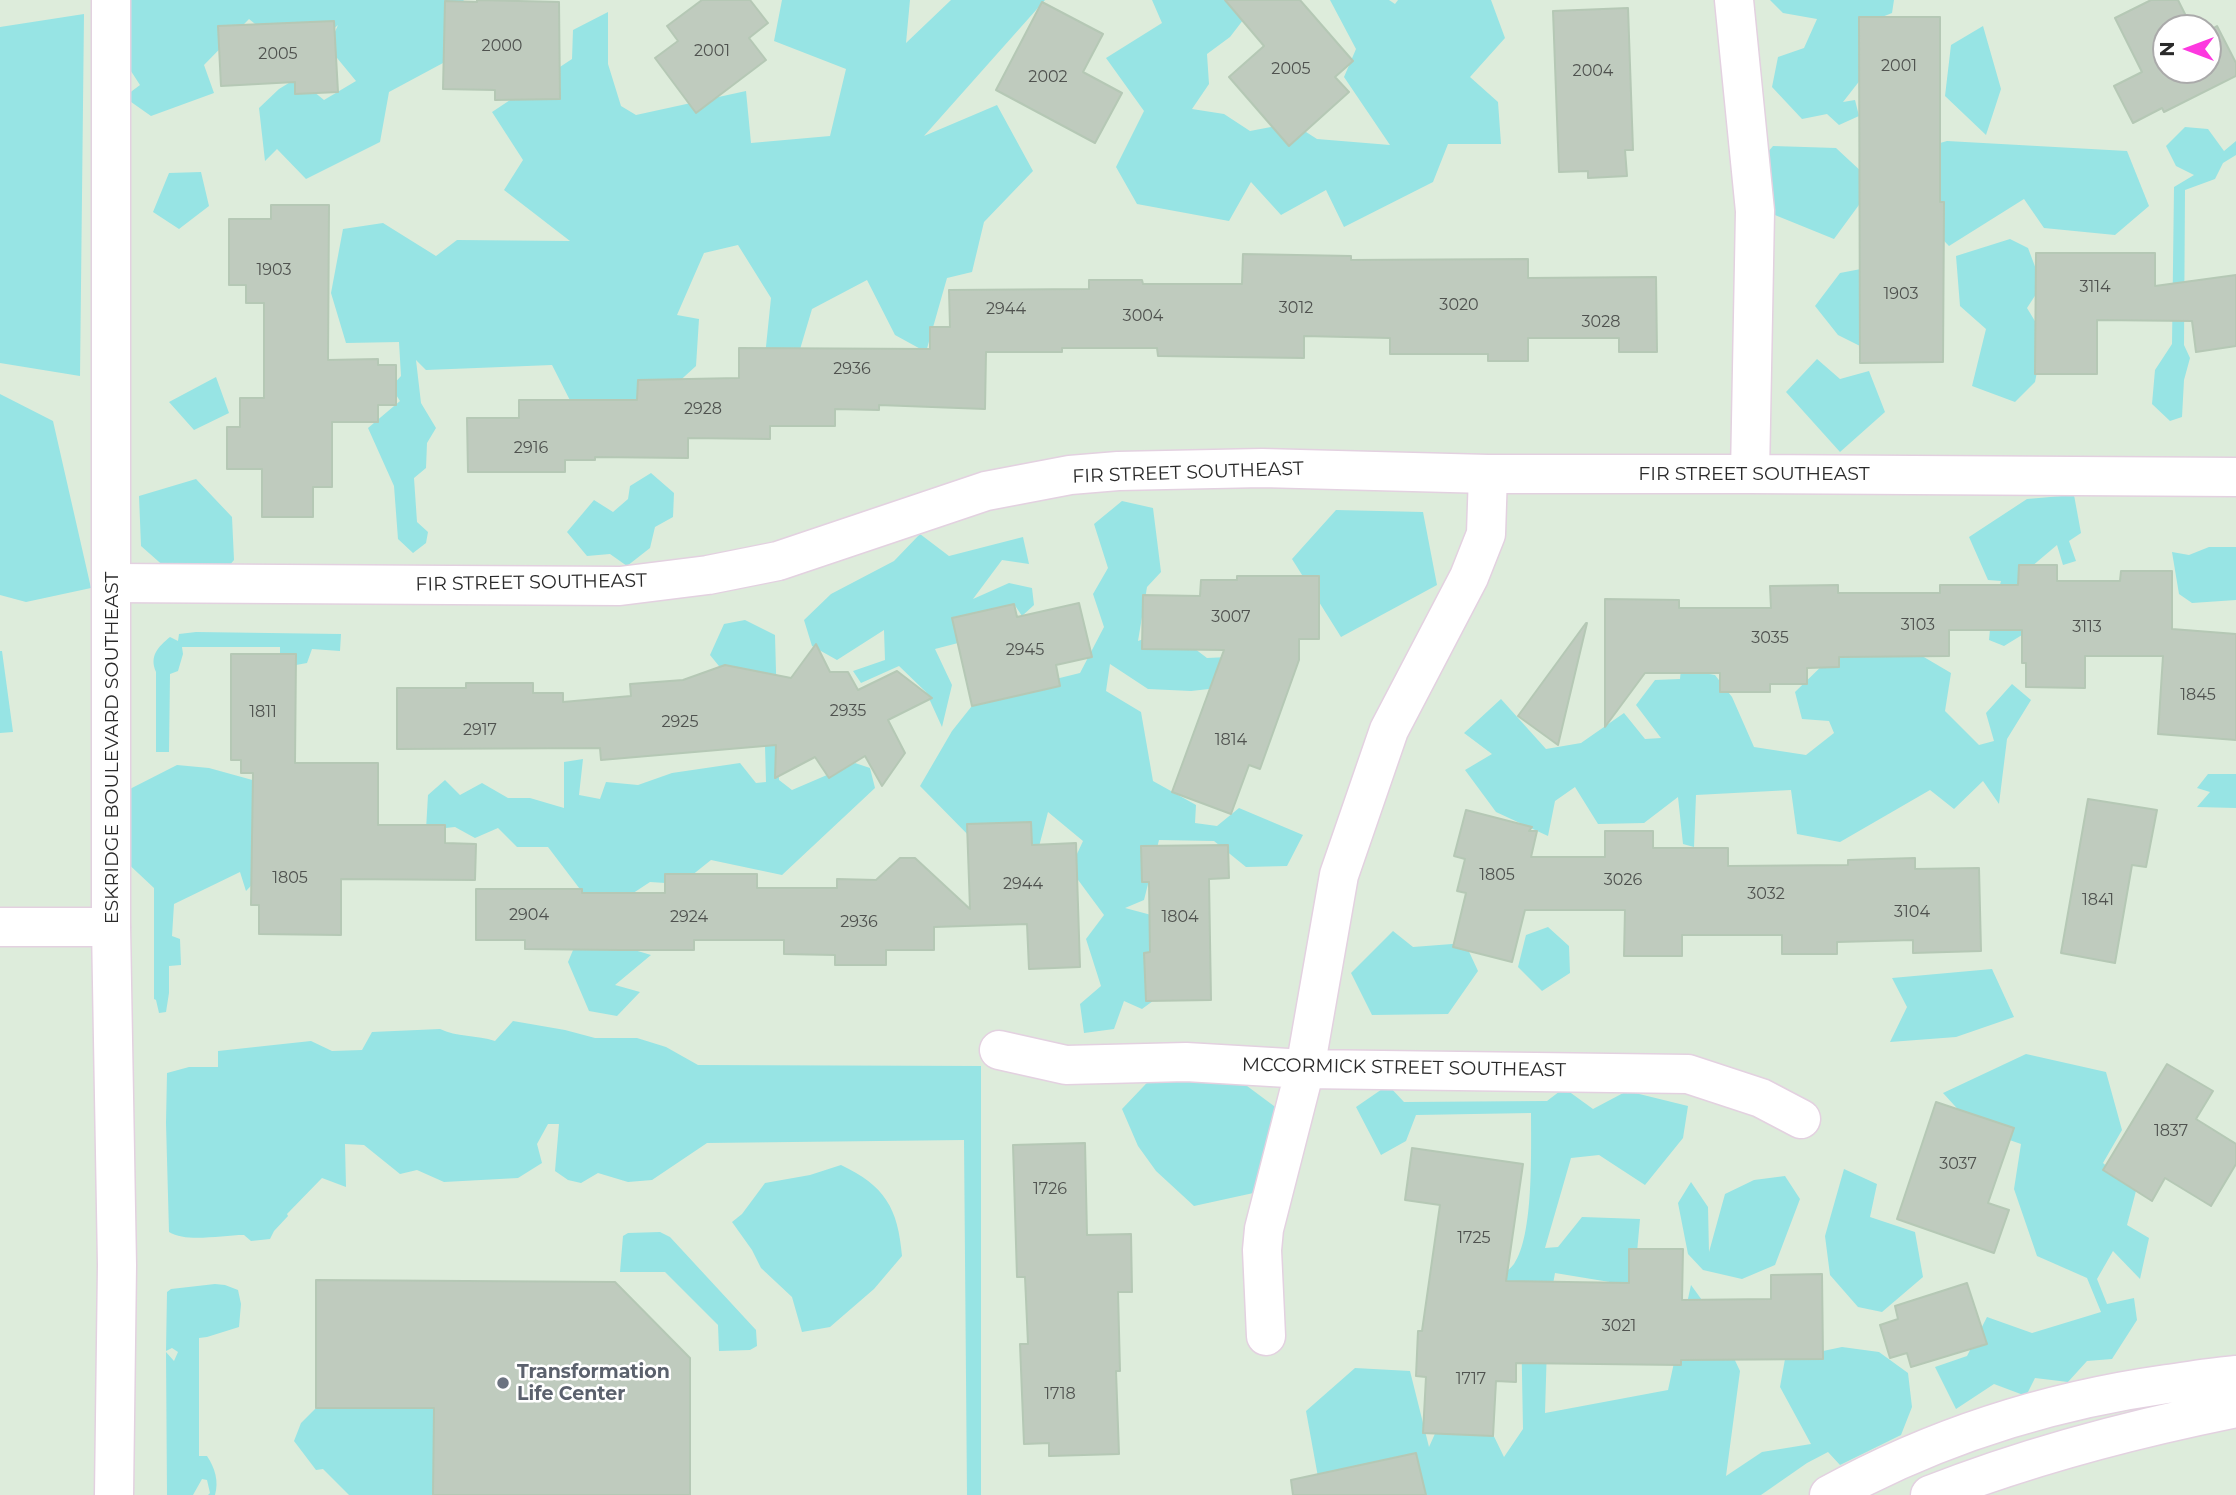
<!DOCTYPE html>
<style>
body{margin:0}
#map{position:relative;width:2236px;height:1495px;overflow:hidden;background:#ddecdb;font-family:Montserrat,sans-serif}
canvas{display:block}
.north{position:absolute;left:2152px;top:14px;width:70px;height:70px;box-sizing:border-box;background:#fff;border:2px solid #aaa;border-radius:50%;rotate:270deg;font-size:19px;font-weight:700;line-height:28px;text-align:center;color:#2a2a2a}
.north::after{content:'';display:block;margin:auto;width:24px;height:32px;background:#fd38df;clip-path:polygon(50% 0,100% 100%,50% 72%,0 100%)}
</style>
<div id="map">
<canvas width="2236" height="1495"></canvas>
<div class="north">N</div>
</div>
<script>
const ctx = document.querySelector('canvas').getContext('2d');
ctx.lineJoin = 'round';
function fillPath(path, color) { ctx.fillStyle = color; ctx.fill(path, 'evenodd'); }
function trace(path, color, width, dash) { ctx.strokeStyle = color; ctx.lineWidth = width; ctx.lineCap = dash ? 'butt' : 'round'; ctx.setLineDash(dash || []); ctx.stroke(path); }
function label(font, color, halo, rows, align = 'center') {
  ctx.font = font + ' Montserrat,sans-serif'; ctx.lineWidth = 5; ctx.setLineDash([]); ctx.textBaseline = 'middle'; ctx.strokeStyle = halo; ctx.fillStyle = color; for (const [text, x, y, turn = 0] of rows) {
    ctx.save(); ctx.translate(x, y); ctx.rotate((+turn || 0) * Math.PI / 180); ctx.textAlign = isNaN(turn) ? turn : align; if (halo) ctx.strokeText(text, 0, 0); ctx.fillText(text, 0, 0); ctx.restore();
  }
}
fillPath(new Path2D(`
 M121 0H464L452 14 456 46 443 63 389 92 380 142 306 179 277 149 265 161 259 108 279 89 297 78 324 100 356 81 328 47 338 25 299 60 249 19 204 65 214 93 151 116 124 97 140 85 103 28Z
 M782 0H910L906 43 951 0H1045L924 136 997 105 1033 171 984 222 972 272 947 278 926 352 895 335 867 280 812 309 787 393 762 385 771 298 738 245 704 253 677 315 699 319 696 366 618 437 580 420 552 365 426 370 416 360 421 403 436 428 427 443 426 468 414 478 417 522 428 532 426 543 413 553 398 539 394 486 368 428 400 401 391 387 401 376 399 342 346 343 331 293 343 229 383 223 436 256 457 240 570 241 504 190 523 160 492 112 572 59 573 30 608 12V64L621 106 636 115 746 91 751 143 830 136 846 69 774 41Z
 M1152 0H1242L1250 11 1230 37 1207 54 1209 84 1192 109 1224 114 1250 131 1292 123 1317 139 1390 145 1344 77 1356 49 1330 0H1389L1395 4 1398 0H1491L1505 38 1470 77 1498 102 1501 144H1448L1433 182 1344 227 1326 190 1281 215 1251 182 1229 221 1137 204 1116 167 1144 111 1106 58 1162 23Z
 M1770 0H1894L1892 13 1867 23 1861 79 1843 102 1855 100 1859 116 1839 125 1827 114 1802 119 1772 87 1778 57 1804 48 1817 19 1783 13Z
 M84 14 80 376 0 363V27Z
 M1983 26 2001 89 1986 135 1945 96 1951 45Z
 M2185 127 2208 129 2224 151 2236 141V155L2223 163 2215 179 2185 190 2184 345 2190 358 2184 380 2182 417 2170 421 2152 404 2155 370 2172 344 2174 187 2194 175 2176 166 2166 146Z
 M1947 141 2127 151 2149 206 2115 235 2044 228 2024 199 1949 246 1915 211 1909 152Z
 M1773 146 1836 148 1864 174V198L1834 239 1765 211 1756 166Z
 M201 172 209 206 179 229 153 212 169 173Z
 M2010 239 2028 248 2042 285 2027 308 2044 336 2035 382 2015 402 1972 386 1986 329 1960 306 1956 256Z
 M1866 268 1868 301 1860 346 1838 335 1815 306 1840 273Z
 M1817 359 1840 379 1869 371 1885 412 1840 452 1786 392Z
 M216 377 229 413 194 430 169 402Z
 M0 394 53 421 91 588 26 602 0 595Z
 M651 473 674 493 673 517 655 527 650 548 627 566 610 554 587 556 567 532 594 500 613 512 628 499 630 486Z
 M196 479 232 517 234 560 201 599 141 546 139 496Z
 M2074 495 2081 533 2069 541 2076 561 2063 565 2057 545 2018 578 2022 635 2004 646 1989 640 1991 619 2001 581 1988 580 1969 537 2027 499Z
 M1122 501 1153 508 1161 572 1147 587 1138 641 1170 630 1207 658 1250 656 1245 685 1191 691 1148 689 1110 664 1106 691 1141 712 1153 781 1196 805 1195 823 1217 826 1239 808 1303 835 1287 866 1246 867 1214 841 1159 840 1144 900 1125 908 1155 916 1184 978 1142 1009 1124 1001 1114 1029 1084 1033 1080 1004 1101 986 1086 939 1104 915 1070 869 1083 841 1048 812 1036 858 976 843 920 786 952 731 987 687 1027 686 1080 673 1104 627 1093 594 1108 568 1094 524Z
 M1336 510 1423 512 1437 585 1341 637 1292 559Z
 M920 534 949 556 1023 537 1029 564 1002 560 973 599 1009 583 1032 588 1034 605 1022 616 1014 604 958 643 935 649 952 685 942 727 926 692 899 666 861 683 853 671 885 660 884 630 837 660 812 646 804 620 831 594 894 561Z
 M2209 547H2236V600L2192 603 2179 594 2172 552 2189 555Z
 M745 620 775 635 779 780 792 790 855 763 870 768 875 788 782 875 711 860 681 884 650 882 609 909 621 946 651 955 615 985 640 992 617 1016 589 1011 568 962 592 905 548 847H517L498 828 475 838 455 827 426 830 428 795 445 780 460 795 482 783 508 798H530L564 808V762L583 759 579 795 600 799 606 782 638 785 672 773 740 763 756 783 766 782 763 675 723 671 710 655 724 624Z
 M1878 630 1951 673 1945 711 1979 745 1994 741 1986 713 2012 684 2031 700 2007 739 1999 804 1983 781 1954 809 1930 790 1840 842 1797 834 1791 790 1696 795 1694 847 1683 844 1678 797 1644 823 1598 824 1575 787 1555 801 1548 836 1496 812 1465 770 1492 754 1464 733 1501 699 1546 749 1581 743 1624 713 1645 739 1661 738 1636 705 1655 680 1680 679 1684 639 1698 672 1715 675 1732 697 1754 747 1806 755 1834 733 1829 721 1802 719 1795 692 1830 658Z
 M196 632 341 634 340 651 312 649 307 663 296 665V654H280V647H182L183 654 178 671 170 674 169 752H156V672C149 656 158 647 170 637L178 641 179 634Z
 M0 651H2L13 732 0 733Z
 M177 765 209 768 256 781 289 846 246 891 240 872 174 904 172 936 180 939 181 965 169 966V993L166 1012 159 1013 156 1000 154 999V888L122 858 124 792Z
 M2208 774H2236V808L2197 807 2210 792 2197 788Z
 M1548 927 1569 946 1570 973 1542 991 1518 967 1526 935Z
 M1393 931 1413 947 1465 943 1478 971 1448 1014 1372 1015 1351 973Z
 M1992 969 2014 1017 1956 1037 1890 1042 1907 1007 1892 978Z
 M513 1021 565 1030 595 1038H637L666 1047 698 1065 981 1066V1495H967L964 1140 707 1143 652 1180 628 1182 598 1173 581 1183 568 1180 555 1171 559 1124H548L537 1144 542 1163 518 1178 444 1182 417 1170 400 1174 364 1145 345 1144 346 1187 322 1178 287 1214 288 1216 274 1231 270 1239 251 1241 244 1235C221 1235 187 1243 169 1232L166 1123 167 1073 189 1067H218V1051L311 1041 332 1051 362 1050 372 1032 440 1029C456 1037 477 1035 495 1041Z
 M2026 1054 2106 1072 2122 1130 2103 1163 2136 1191 2127 1225 2149 1238 2140 1279 2113 1251 2097 1279 2107 1304 2134 1298 2137 1320 2112 1359 2087 1361 2068 1382 2035 1378 2026 1396 1994 1384 1956 1409 1935 1367 1967 1356 1987 1317 2032 1333 2101 1312 2087 1278 2037 1256 2014 1189 2021 1144 1975 1128 1943 1093Z
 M1162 1067 1239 1080 1282 1112 1258 1192 1194 1206 1156 1171 1138 1146 1122 1109Z
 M1388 1085 1404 1102 1547 1101 1564 1088 1593 1109 1627 1091 1688 1106 1683 1138 1645 1185 1599 1155 1571 1158 1545 1248 1558 1247 1582 1217 1640 1219 1634 1286 1555 1273 1548 1312 1545 1413 1668 1390 1691 1285 1715 1318 1740 1371 1726 1476 1762 1452 1811 1444 1780 1387 1785 1359 1842 1347 1879 1352 1908 1373 1912 1407 1901 1435 1840 1465 1828 1452 1807 1463 1761 1495H1345L1320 1488 1306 1411 1355 1368 1410 1371 1429 1447 1438 1427 1486 1420 1504 1457 1523 1429 1521 1321 1480 1291C1490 1283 1506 1274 1514 1264 1534 1235 1531 1150 1531 1113L1416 1115 1406 1141 1381 1155 1356 1107Z
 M841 1165C885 1186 898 1208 902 1256L874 1289 830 1327 802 1332 792 1297 761 1268 752 1250 732 1222 742 1214 765 1183 810 1175Z
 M1844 1169 1877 1184 1870 1217 1915 1232 1923 1277 1882 1312 1858 1307 1830 1275 1825 1236Z
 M1785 1176 1800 1199 1775 1265 1742 1279 1703 1270 1688 1254 1678 1203 1691 1182 1708 1207 1709 1252 1725 1194 1754 1180Z
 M660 1232 670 1237 756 1330 757 1346 750 1350 719 1351 718 1325 665 1272H620L623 1236 628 1233Z
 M215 1284 225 1285 238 1290 241 1304 239 1327 207 1337 199 1338V1456H207C215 1468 219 1481 215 1495H208L210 1493 207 1480 202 1479 193 1495H167L166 1352 174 1361 178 1352 172 1348 166 1351 167 1292 171 1289Z
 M316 1408H434L433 1495H349L323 1469 316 1470 294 1441 301 1423Z`), '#97e4e4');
const building = new Path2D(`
 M477 0 559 2 560 99 495 100V90L443 89 445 1 477 2Z
 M702 0H750L768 23 749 38 766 60 696 113 655 58 678 41 667 26Z
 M1225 0H1300L1353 61 1335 77 1349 92 1289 146 1229 77 1264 46Z
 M2151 0H2178L2192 28H2166V70H2208V31L2217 26 2236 63V76L2164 112 2162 108 2133 123 2114 86 2142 72 2115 18Z
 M1042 2 1103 34 1083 72 1122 93 1095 143 996 90Z
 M1628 8 1633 150H1625L1627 176 1588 178V171L1559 172 1553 11Z
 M1859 17H1940V202H1944L1943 362 1860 363Z
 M334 21 338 92 295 94V82L221 86 218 26Z
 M271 205H329L328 360 378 359V365H396V405H378V422H332V487H313V517H262V469H227V427H240V398H264V303H246V285H229V219H271Z
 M2036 253H2155V286L2236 275V346L2196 352 2192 321 2097 320V374H2035Z
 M1243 254 1351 256V260L1528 259V278L1656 277 1657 352H1619V338H1528V361H1488V354H1390V338L1304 336V358L1158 356 1157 348H1062V352H986L985 409 879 405V410L835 409V426H770V439L688 438V458L595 457V460H565V472H468L467 418H519V400H637L638 380 739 378V348L930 349V327H950L949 290 1089 289V280H1142L1143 284H1242Z
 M2019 565H2057V581H2120L2121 571H2172V629L2236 634V740L2158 734 2163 656H2085V688L2026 687V663H2022V630H1949V656L1839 657V667L1807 668V684H1770V692H1720V673H1645L1605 727V599L1679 600V608H1771L1770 586 1838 585V593H1940V585H2018Z
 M1237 576H1319V639H1299V660L1260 769 1249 765 1231 814 1172 792 1224 650 1142 649 1143 595 1200 596 1201 580H1237Z
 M1079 603 1092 657 1056 665 1060 686 972 706 952 618 1014 604 1017 617Z
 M1586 623H1587L1558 745 1518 716Z
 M816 644 830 672H848L858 690 897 671 932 698 888 720 905 753 882 786 865 756 829 778 815 757 775 778 776 745 601 760 600 748 397 749V688H466V683H533V693H563V702L631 696 630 684 683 680 725 665 791 678Z
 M231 654H296L295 763H378V825H445V843L476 844 475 880 341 879V935L259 934V905H251L253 773H241V760H231Z
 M2088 799 2157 810 2146 867 2132 865 2115 963 2061 953Z
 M1466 810 1532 827 1529 831H1537L1531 857H1605V831H1653V848H1728V866L1848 865V860L1915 858V869L1979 868 1981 951 1913 953V940L1837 942V954H1782V935H1682V956H1624L1625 910H1525L1512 962 1453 947 1466 893 1457 891 1465 859 1454 856Z
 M1031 822 1032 845 1076 843 1080 967 1029 969 1027 924 934 927V950H886V965H835V955L784 954V940H694V950H620L525 949V940H476V889H582V893H665V874H757V888H837V879L876 880 900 858H915L970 909 967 824Z
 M1228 845 1229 878 1209 879 1211 1000 1146 1001 1144 953 1150 952 1149 882H1142L1141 846Z
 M2167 1064 2213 1091 2196 1119 2236 1144V1164L2211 1206 2165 1178 2152 1201 2103 1170Z
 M1936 1102 2014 1128 1988 1203 2009 1210 1994 1253 1897 1219Z
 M1085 1143 1087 1235 1131 1234 1132 1292H1118L1120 1371H1116L1119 1454 1049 1456V1443L1024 1444 1020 1344H1028L1025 1277H1017L1013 1145Z
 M1412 1148 1523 1164 1506 1281 1629 1283V1249H1683L1682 1300 1771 1299V1275L1822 1274 1823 1359 1681 1360V1365L1516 1363V1382L1496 1381 1493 1436 1423 1433 1426 1377 1416 1376 1418 1331H1422L1440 1205 1405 1200Z
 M316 1280 615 1282 690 1358V1495H433L434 1408H316Z
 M1967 1283 1987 1344 1911 1367 1907 1353 1890 1358 1880 1325 1898 1319 1895 1306Z
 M1416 1453 1426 1495H1293L1291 1480Z`);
fillPath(building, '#bfcbbe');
trace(building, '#b5c8b5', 2);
const minor = new Path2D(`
 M1734 0 1755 211 1750 474
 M112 583 620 586 708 575 778 561 986 491 1070 475 1118 471 1262 468 1488 474H1750L2236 477
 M0 927H111
 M999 1050 1066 1065 1186 1062 1305 1069 1688 1074 1761 1098 1801 1119
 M1266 1336 1262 1250 1264 1229 1305 1069 1339 875 1389 730 1469 577 1486 534 1488 474`);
const tertiary = new Path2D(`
 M111 0V927L117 1265 114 1495`);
const secondary = new Path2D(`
 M1829 1495C1936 1436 2047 1401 2167 1384 2190 1381 2213 1377 2236 1375
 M1930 1495C2028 1456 2132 1429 2236 1408`);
trace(minor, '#e3d1e0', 41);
trace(tertiary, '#e3d1e0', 41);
trace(secondary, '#e3d1e0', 41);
trace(minor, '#fff', 38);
trace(tertiary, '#fff', 38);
trace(secondary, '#fff', 38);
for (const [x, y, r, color] of [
 [503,1383,7,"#6b7280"]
]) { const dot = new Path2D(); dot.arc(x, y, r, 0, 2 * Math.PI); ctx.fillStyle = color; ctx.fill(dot); trace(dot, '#fff', 2.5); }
label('16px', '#4f524f', null, [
 ["2000",502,46],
 ["2001",712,51],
 ["2005",278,54],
 ["2001",1899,66],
 ["2005",1291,69],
 ["2004",1593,71],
 ["2002",1048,77],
 ["1903",274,270],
 ["3114",2095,287],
 ["1903",1901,294],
 ["3020",1459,305],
 ["3012",1296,308],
 ["2944",1006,309],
 ["3004",1143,316],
 ["3028",1601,322],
 ["2936",852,369],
 ["2928",703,409],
 ["2916",531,448],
 ["3007",1231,617],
 ["3103",1918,625],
 ["3113",2087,627],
 ["3035",1770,638],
 ["2945",1025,650],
 ["1845",2198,695],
 ["2935",848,711],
 ["1811",263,712],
 ["2925",680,722],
 ["2917",480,730],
 ["1814",1231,740],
 ["1805",1497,875],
 ["1805",290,878],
 ["3026",1623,880],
 ["2944",1023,884],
 ["3032",1766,894],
 ["1841",2098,900],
 ["3104",1912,912],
 ["2904",529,915],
 ["2924",689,917],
 ["1804",1180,917],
 ["2936",859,922],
 ["1837",2171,1131],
 ["3037",1958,1164],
 ["1726",1050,1189],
 ["1725",1474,1238],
 ["3021",1619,1326],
 ["1717",1471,1379],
 ["1718",1060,1394]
]);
label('19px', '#2a2a2a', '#fff', [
 ["FIR STREET SOUTHEAST",1188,473,-2],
 ["FIR STREET SOUTHEAST",1754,474],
 ["FIR STREET SOUTHEAST",531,583,-1],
 ["ESKRIDGE BOULEVARD SOUTHEAST",112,748,-90],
 ["MCCORMICK STREET SOUTHEAST",1404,1068,1]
]);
label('bold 19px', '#5b616d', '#fff', [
 ["Transformation",517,1372],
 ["Life Center",517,1394]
], 'left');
</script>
